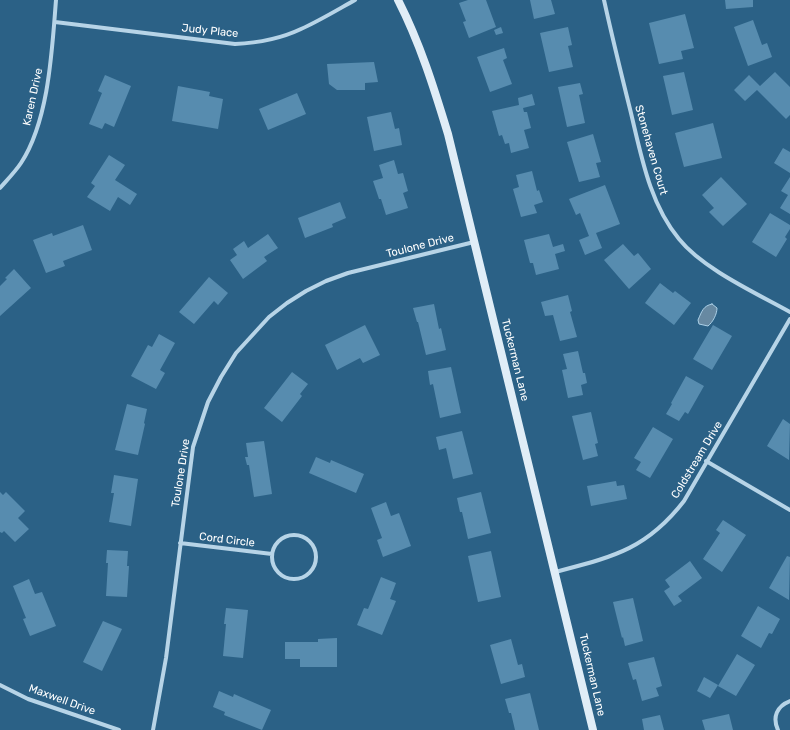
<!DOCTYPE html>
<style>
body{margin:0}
canvas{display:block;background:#2b6186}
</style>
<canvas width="790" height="730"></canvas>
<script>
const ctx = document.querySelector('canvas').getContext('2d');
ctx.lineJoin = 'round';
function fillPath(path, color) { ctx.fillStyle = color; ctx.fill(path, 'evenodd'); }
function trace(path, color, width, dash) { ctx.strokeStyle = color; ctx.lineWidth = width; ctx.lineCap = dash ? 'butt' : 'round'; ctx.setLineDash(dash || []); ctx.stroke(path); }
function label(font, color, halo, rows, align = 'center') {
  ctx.font = font + ' Rubik,sans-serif'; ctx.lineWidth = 4; ctx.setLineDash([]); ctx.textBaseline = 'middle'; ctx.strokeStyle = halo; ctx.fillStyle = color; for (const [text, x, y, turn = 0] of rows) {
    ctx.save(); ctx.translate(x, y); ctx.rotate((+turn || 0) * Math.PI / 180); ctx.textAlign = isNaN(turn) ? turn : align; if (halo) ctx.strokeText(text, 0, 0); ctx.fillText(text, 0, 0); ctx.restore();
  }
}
const water = new Path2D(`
 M712 304 717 308C717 314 713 322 708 326L699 324 698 320C702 311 703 306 712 304Z`);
fillPath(water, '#6789a2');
trace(water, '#acd0e7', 1);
fillPath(new Path2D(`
 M468 0H486L496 27 469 38 463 22 466 21 459 3Z
 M530 0H551L555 14 534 19Z
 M725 0H753V7L726 9Z
 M685 14 694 48 681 51 683 59 659 64 649 23Z
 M753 20 762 45 767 43 772 57 748 66 734 27Z
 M501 27 503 33 496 35 494 30Z
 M568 27 572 45 568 46 573 67 549 72 540 33Z
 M504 48 507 58 503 60 512 84 490 92 477 57Z
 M374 62 378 82 365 83V90H337L329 84 327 64Z
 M684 72 693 110 672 115 663 76Z
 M775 72 790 87V115L786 119 757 90 745 101 734 90 749 75 760 86Z
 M105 75 131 86 114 127 105 123 102 129 89 124 102 93 98 91Z
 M580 83 583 94 579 95 585 123 567 127 558 87Z
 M178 86 210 92 209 96 223 99 218 129 172 121Z
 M297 93 306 114 268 130 259 109Z
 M532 94 535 105 523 108 524 112H527L531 128 524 130 529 148 511 153 509 143 505 144 502 135 499 136 492 111 519 105 518 98Z
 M391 112 395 129 399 128 402 145 374 151 367 117Z
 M713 123 722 158 684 167 675 133Z
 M593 134 601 162 596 163 600 177 579 182 567 142Z
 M783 148 790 152V173L774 163Z
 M109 155 125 165 115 180 137 194 130 205 118 197 110 211 87 197 95 186 91 183Z
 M394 160 398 174 403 173 408 191 403 193 408 208 386 215 381 199H379L373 181 383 178 379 165Z
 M532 171 537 191 539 190 543 202 534 205 537 213 521 217 513 189 519 187 516 175Z
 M721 177 747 204 723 226 709 212 714 208 702 195Z
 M790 177V214L780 208 788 195 781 191Z
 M605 185 620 224 596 233 602 248 585 255 579 240 589 236 580 213 576 215 569 199Z
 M340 202 346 218 332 224 333 227 305 238 298 218Z
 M770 213 790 225V229L785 237 787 239 776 257 752 242Z
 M83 225 92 250 63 261 65 266 46 273 33 240 52 233 53 236Z
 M268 234 278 248 264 257 267 261 243 279 230 260 237 255 233 249 244 241 248 248Z
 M549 234 553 247 563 244 565 251 555 254 559 269 536 275 533 263H530L524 240Z
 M623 244 634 256 638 253 651 269 629 289 604 260Z
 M14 269 31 288 0 316V286L7 279 5 278Z
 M209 277 228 293 218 305 214 301 194 324 179 312Z
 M660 283 673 293 675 291 691 303 674 325 645 303Z
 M568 295 572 311 570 312 577 337 560 341 553 315 545 316 541 302Z
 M434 304 439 329 441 328 446 350 426 355 418 322H417L413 308Z
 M365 325 380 355 363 363 360 358 337 370 325 345Z
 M713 325 732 336 712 370 693 359Z
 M159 334 175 343 160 370 165 373 156 389 131 376 148 345 152 347Z
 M578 351 583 373H585L587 383 581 385 583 395 568 398 562 370 567 369 563 354Z
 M451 367 461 413 440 418 433 384 430 385 428 371Z
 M292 372 308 384 300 394 302 396 282 422 264 408Z
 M686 376 704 386 688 414 685 412 679 421 666 414 672 404 671 403Z
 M127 404 147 409 144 423 145 424 138 455 115 450Z
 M591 412 598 443 595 444 598 456 583 460 572 416Z
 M783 419 790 424 789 460 767 446Z
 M653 427 673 439 650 478 636 470 641 462 634 458Z
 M462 431 473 474 453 479 446 448 439 450 436 437Z
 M264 441 272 494 254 497 249 465H247L245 457H248L246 443Z
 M316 457 330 463 331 460 364 474 356 493 309 473Z
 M114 475 138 479 131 526 109 522 114 493H111Z
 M616 481 617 486 624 485 627 499 591 506 587 486Z
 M0 492 3 495 6 492 25 511 18 518 29 529 15 542 4 531 2 533 0 532Z
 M481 492 491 533 468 539 462 512H460L457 498Z
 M386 502 391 516 399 513 411 546 383 557 377 540 382 538 371 508Z
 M723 520 746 535 722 572 703 559 720 533 716 530Z
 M107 550 128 551 127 566H129L127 597 106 596 108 563H106Z
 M491 551 501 597 478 602 468 556Z
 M787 556 790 557 789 600 769 588Z
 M690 561 702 578 678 596 682 601 674 606 664 591 670 587 665 580Z
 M381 577 396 583 390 599 396 601 382 635 357 625 364 608 368 609Z
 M29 579 35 594 42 592 56 626 30 636 23 619 26 618 13 586Z
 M633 598 643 641 625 646 623 637 622 638 613 602Z
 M758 606 780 619 772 634 769 633 761 648 741 636Z
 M226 608 248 610 243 658 223 656 226 624H224Z
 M103 621 122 629 102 671 83 662Z
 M337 638V667H300V659H285V642H318V639Z
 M511 639 518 665 522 664 525 677 501 684 490 645Z
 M737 654 755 665 736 696 718 686Z
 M654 657 662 686 656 688 659 696 642 701 636 679 633 680 628 663Z
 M704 677 718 685 710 698 697 691Z
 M219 691 233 697 234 694 271 710 262 730 224 715 225 712 213 707Z
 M530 693 539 730H515L511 713H509L505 699Z
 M729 714 733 730H705L702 720Z
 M660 715 664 730H644L642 719Z`), '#578caf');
trace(new Path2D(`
 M604 0C612 36 621 73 630 109 641 154 649 203 679 239 703 269 756 293 790 312
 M55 22 235 44C257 43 280 39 301 29 319 21 337 10 355 0
 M0 188C7 180 15 172 21 163 49 120 52 50 56 0
 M706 461 790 510
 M272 557a22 22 0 1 1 44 0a22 22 0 1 1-44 0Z
 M180 543 272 554
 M555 572C612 557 646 550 684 501L790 319
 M0 685 28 699 119 730
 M153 730 166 658 193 447 208 402 221 377 236 353 269 317 287 303 306 291 326 281 348 273 474 242
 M778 730C772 717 777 706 790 701`), '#b7d4e7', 4);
trace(new Path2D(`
 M398 0C420 43 434 88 448 134L593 730`), '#e0edf7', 8);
label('11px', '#fff', '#2b6186', [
 ["Judy Place",210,31,6],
 ["Karen Drive",33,97,-78],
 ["Stonehaven Court",651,150,74],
 ["Toulone Drive",420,246,-14],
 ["Tuckerman Lane",515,360,76],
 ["Coldstream Drive",697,460,-59],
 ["Toulone Drive",181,473,-81],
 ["Cord Circle",227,540,7],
 ["Tuckerman Lane",592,675,77],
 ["Maxwell Drive",62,700,20]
]);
</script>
